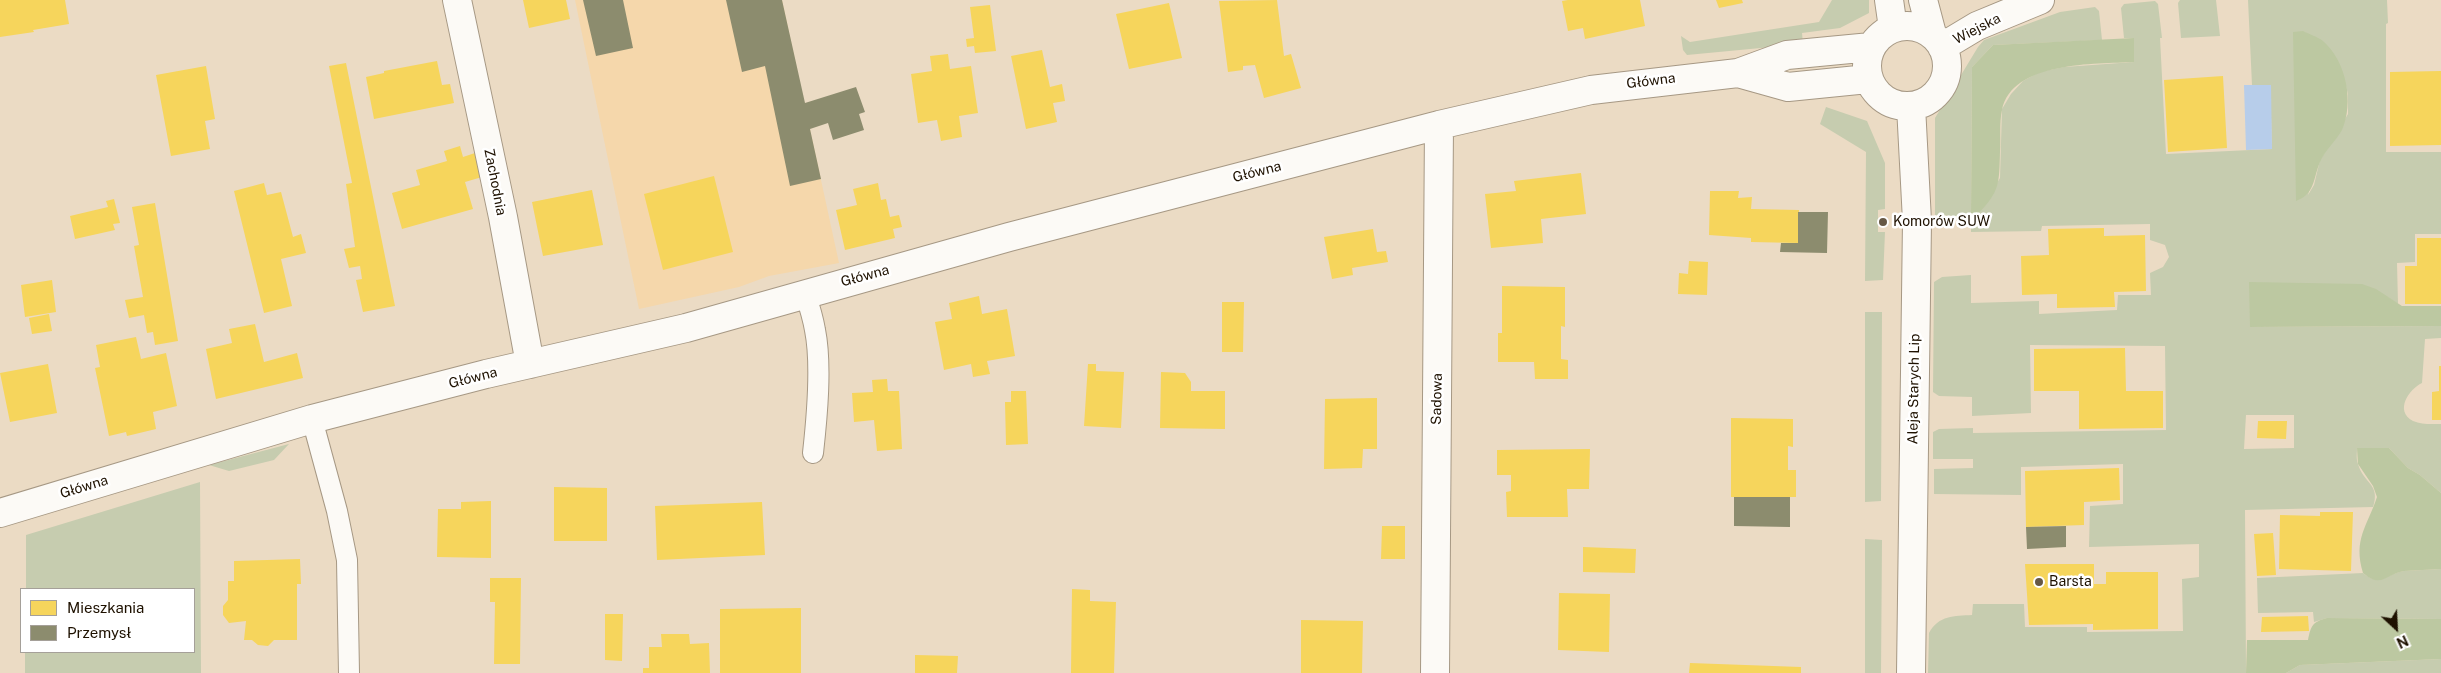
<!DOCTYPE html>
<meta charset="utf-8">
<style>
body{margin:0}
#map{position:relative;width:2441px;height:673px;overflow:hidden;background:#ebdbc4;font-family:"Public Sans",sans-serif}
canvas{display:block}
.legend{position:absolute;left:20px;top:588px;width:175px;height:65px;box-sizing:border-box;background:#fff;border:1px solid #a5a099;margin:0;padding:6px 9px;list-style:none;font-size:15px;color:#1e1100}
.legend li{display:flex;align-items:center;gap:10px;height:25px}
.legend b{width:25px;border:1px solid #a5a099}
.north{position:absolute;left:2371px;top:603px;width:50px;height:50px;-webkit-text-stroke:4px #fff;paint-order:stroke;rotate:155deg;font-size:14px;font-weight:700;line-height:20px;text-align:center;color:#1e1100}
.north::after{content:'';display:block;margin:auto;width:18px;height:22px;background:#1e1100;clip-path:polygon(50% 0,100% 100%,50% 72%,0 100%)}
</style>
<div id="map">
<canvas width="2441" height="673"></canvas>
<ul class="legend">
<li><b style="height:14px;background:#f6d55c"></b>Mieszkania</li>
<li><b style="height:14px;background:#8c8c6e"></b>Przemysł</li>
</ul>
<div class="north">N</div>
</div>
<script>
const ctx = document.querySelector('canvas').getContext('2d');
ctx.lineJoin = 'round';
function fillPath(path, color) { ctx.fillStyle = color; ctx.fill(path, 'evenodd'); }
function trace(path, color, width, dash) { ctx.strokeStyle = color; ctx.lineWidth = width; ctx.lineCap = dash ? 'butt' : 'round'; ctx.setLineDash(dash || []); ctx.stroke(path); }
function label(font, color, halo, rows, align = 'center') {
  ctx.font = font + ' "Public Sans",sans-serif'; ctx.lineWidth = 5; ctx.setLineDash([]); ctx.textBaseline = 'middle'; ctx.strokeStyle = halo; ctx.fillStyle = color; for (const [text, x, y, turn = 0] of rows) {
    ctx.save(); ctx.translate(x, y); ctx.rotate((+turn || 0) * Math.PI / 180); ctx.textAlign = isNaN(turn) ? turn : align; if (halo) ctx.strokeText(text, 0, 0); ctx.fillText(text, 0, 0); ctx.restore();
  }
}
fillPath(new Path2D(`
 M575 0H782L839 263 769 276 739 287 639 309Z`), '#f5d7ab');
fillPath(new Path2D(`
 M1832 0H1869V13L1840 28 1802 33 1803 44 1687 55 1683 50 1681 36 1690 42 1819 22Z
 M2180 0H2216L2220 36 2181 38 2178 3Z
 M2248 0H2387L2388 23 2386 24V152H2441V234H2415V262L2397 263 2398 304 2387 297 2250 327 2441 326V338L2425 339 2422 383C2409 389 2394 411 2413 421 2422 425 2432 424 2441 424V493L2420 475 2408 468 2389 448H2357C2357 453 2356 459 2358 464 2363 483 2381 484 2373 507L2245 510 2246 673H1928L1929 633C1939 615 1954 616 1972 615L1973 604H2024L2025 627H2087V632L2183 631 2182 579 2199 577V544L2089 547 2090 506 2123 504V464L2021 467V495L1934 494V469L1973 468V459H1933V432L1939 429 1973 428V433L2166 430 2165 346 2030 345 2031 413 1972 416V397L1939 396 1933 392 1934 282 1942 277 1971 275V303L2039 301V314L2117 310 2118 295H2151L2150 273 2163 267 2169 257 2165 245 2150 240V224L2042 226 2041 231 1971 232V217L1935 215V118L1978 47 1984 40 2060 12 2095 7 2099 11 2102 40 1993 45 1972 67 1971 214H1978L2000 178 2002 109 2011 94 2023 81 2039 72 2064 67 2134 62V38H2124L2121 8 2124 4 2155 1 2158 4 2162 38H2160L2166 154 2272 149 2270 85H2252ZM2343 75 2348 94V114L2320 160 2314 185 2308 195ZM2246 415H2294V448L2244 449Z
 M1826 107 1867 121 1885 163V209L1878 210V232H1885L1883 280 1865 281 1866 152 1820 124Z
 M1865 312H1882L1881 501 1865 502Z
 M289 444 274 460 229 471 209 465Z
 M200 482 201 673H25V652H194V589H26V535Z
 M1865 539 1882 540 1881 673H1865Z
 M2441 569V619L2327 618 2314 622 2313 612 2258 613 2257 578 2363 573C2381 588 2387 573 2404 571 2416 570 2429 570 2441 569Z
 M2441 659V673H2286L2300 665Z`), '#c6ccaf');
fillPath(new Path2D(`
 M2303 31C2309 34 2318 37 2323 41 2347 62 2354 103 2342 130 2336 141 2325 150 2320 162 2313 179 2315 194 2296 201L2293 32Z
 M2134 38V62C2096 64 2012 61 2002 110 1999 123 2001 139 2000 152 1999 184 2000 191 1978 214H1971L1972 67 1993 45Z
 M2249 282 2362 284 2376 289 2402 306H2441V326L2250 327Z
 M2357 448H2389L2408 468 2420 475 2441 493V569C2429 570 2416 570 2404 571 2386 574 2382 589 2363 573 2353 539 2367 527 2377 497L2373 486 2358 464Z
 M2327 618 2441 619V659L2300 665 2286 673H2246L2247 640H2308C2311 626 2312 622 2327 618Z`), '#bcc8a1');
fillPath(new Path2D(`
 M2244 85H2271L2272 149 2246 150Z`), '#b7cdea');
fillPath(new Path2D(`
 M0 0H65L69 24 33 30 34 32 0 37Z
 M523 0H566L570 19 529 28Z
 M1277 0 1284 56 1291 54 1301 88 1264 98 1255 65 1243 66V70L1228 72 1219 1Z
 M1568 0H1640L1645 26 1585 39 1583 28 1568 31 1562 1Z
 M1716 0H1742L1743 3 1719 8Z
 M1169 3 1182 58 1129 69 1116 14Z
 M990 5 996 51 975 53 974 46 967 47 966 39 974 38 970 7Z
 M1042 50 1050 87 1062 84 1065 101 1053 103 1057 122 1026 129 1011 56Z
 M948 54 950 69 971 66 978 113 959 116 962 137 941 141 937 120 918 123 911 74 932 71 930 56Z
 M437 61 442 85 450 84 454 103 374 119 366 77 384 73V71Z
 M346 63 395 306 363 312 356 280 362 279 360 266 349 268 344 249 355 247 346 184 352 183 329 66Z
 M206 66 215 119 205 121 210 149 171 156 156 75Z
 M2441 71V145L2390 146V72Z
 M2223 76 2227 148 2168 152 2164 80Z
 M460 146 463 157 475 153 482 177 465 182 473 209 402 229 392 193 420 185 416 170 447 161 444 151Z
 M1581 173 1586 214 1541 219 1543 243 1491 248 1485 194 1516 191 1514 181Z
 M714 176 733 252 663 270 644 194Z
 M264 183 267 195 281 192 293 237 301 234 306 253 281 259 292 306 264 313 234 191Z
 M878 183 881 200 886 199 890 217 899 215 902 227 893 229 895 238 845 250 836 210 857 205 853 189Z
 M592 190 603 245 543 256 532 202Z
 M1710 191H1739L1738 198 1752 197 1751 209 1799 210 1798 243 1751 242V238L1709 235Z
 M114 199 120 223 113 224 115 230 75 239 70 216 108 207 106 201Z
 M155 203 178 341 155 345 153 332 147 333 144 315 129 318 125 300 143 297 134 246 139 245 132 207Z
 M2104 228V236L2145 235 2146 291 2114 292 2115 307 2057 308V294L2022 295 2021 256 2049 255 2048 229Z
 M1373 229 1377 252 1386 251 1388 262 1352 268 1353 275 1332 279 1324 237Z
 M2417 238H2441V304H2405V266H2417Z
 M1689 261 1708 262 1707 295 1678 294 1679 273 1688 274Z
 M52 280 56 312 25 317 21 285Z
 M1502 286 1565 287V327L1561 326V359L1568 360V379H1535L1534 362H1498V333H1502Z
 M979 296 982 314 1007 309 1015 356 987 361 990 374 973 377 971 364 944 370 935 322 952 319 949 303Z
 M1222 302H1244L1243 352H1222Z
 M49 314 52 331 32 334 29 318Z
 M255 324 264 362 297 353 303 378 216 399 206 349 232 343 229 329Z
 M136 337 141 359 166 353 177 406 153 412 156 429 127 436 126 432 109 436 95 368 100 367 96 345Z
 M2125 348 2126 391H2163V428L2079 429V391H2034V349Z
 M48 364 57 413 10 422 0 373Z
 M1088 364H1096V371L1124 372 1121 428 1084 426Z
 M2439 366H2441V420H2432V392L2439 391Z
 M1161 372 1185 373 1191 382V391H1225V429L1160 428Z
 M887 379 888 391H899L902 449 877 451 874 420 854 422 852 393 873 392 872 380Z
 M1011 391H1026L1028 444 1006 445 1005 402H1011Z
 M1377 398V449H1363L1362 468 1324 469 1325 399Z
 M1731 418 1793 419V447L1788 446V470H1796V497H1731Z
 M2258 421H2287L2286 439 2257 438Z
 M1590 449 1589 489H1567L1568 517H1507L1506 492 1511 491V475H1497V450Z
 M2119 468 2120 500 2084 502V525L2026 527 2025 471Z
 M554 487 607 488V541H554Z
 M491 501V558L437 557 438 509H461V502Z
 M762 502 765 555 657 560 655 506Z
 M2320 512H2353L2351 571 2279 569 2280 515 2320 516Z
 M1382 526H1405V559H1381Z
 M2273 533 2276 575 2257 576 2254 534Z
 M1583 547 1636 549 1635 573 1583 572Z
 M300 559 301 584H297V640H274L268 646 258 645 252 640H244L246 621 229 623 223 615V606L228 600V581H234V561Z
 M2025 564H2094V584H2106V572H2158V629L2093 630V624L2029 625Z
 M490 578H521L520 664H494L495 602H490Z
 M1072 589 1090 590V601L1116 602 1114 673H1071Z
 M1559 593 1610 594 1609 652 1558 650Z
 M801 608V673H720V609Z
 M605 614H623L622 661 605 660Z
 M2308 616 2309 631 2261 632 2262 617Z
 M1301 620 1363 621 1362 673H1301Z
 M661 634H689L690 644 709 643 710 673H643V668H649V647H662Z
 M915 655 958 656 957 673H915Z
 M1690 663 1801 667V673H1689Z`), '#f6d55c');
fillPath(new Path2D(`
 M583 0H623L633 48 596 56Z
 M726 0H782L805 103 856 87 865 112 859 114 864 130 833 140 828 123 810 129 821 179 790 186 765 66 742 72Z
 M1798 212H1828L1827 253 1780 252 1781 243H1798Z
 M1734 497H1790V527L1734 526Z
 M2066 526V547L2027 549 2026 527Z`), '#8c8c6e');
const service = new Path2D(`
 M805 293C809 305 813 318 815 330 822 365 817 417 813 453
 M312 419 337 511 347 560 349 673`);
const minor = new Path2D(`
 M457 0 503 217 530 364
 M1889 0 1893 28
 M1923 0 1932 34
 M1867 66a40 40 0 1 1 80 0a40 40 0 1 1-80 0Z
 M1942 47 1977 26 2040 0
 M1738 73 1788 87 1868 79
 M0 513 312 419 486 374 686 328 1009 237 1439 125 1591 90 1738 73 1787 55 1871 47
 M1435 673 1439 125
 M1911 673 1917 221 1911 106`);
trace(service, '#a69884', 22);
trace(minor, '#a69884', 30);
trace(service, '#fcfaf6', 20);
trace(minor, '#fcfaf6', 28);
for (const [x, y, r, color] of [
 [1883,222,5,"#665845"],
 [2039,582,5,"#665845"]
]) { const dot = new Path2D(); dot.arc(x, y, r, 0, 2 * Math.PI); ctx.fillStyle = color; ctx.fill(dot); trace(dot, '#fff', 2); }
label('14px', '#1e1100', '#fff', [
 ["Wiejska",1977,29,-27],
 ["Główna",1651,81,-7],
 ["Główna",1257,172,-14],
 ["Zachodnia",495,182,79],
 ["Główna",865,276,-15],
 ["Główna",473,378,-14],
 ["Aleja Starych Lip",1914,389,-89],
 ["Sadowa",1437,399,-89],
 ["Główna",84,487,-17]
]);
label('14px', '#1e1100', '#fff', [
 ["Komorów SUW",1893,222],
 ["Barsta",2049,582]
], 'left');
</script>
